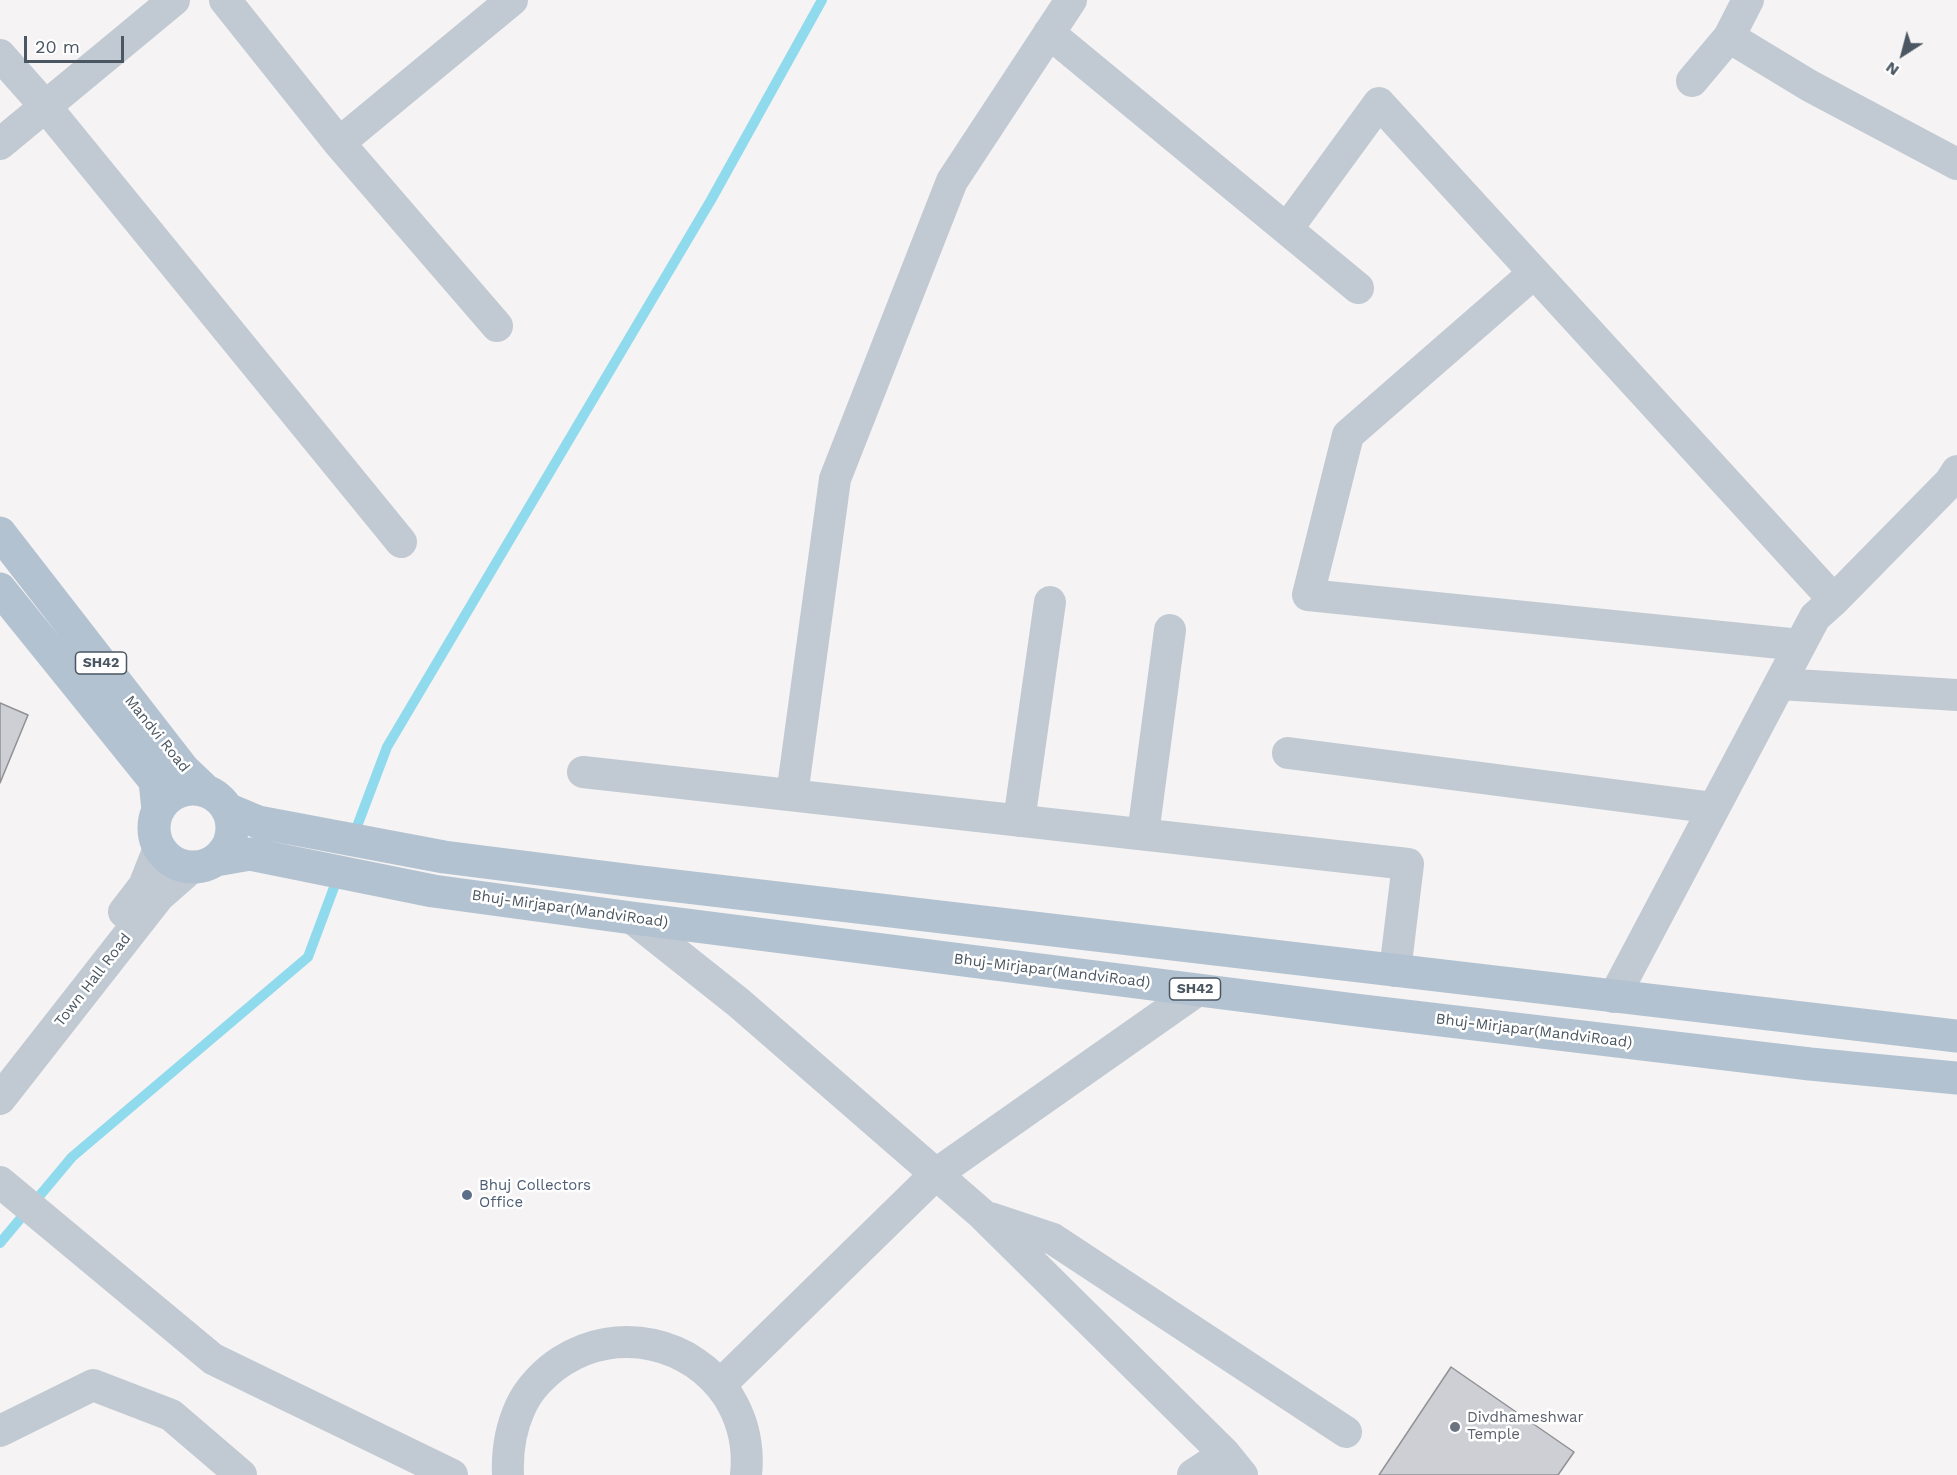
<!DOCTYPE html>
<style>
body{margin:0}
#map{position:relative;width:1957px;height:1475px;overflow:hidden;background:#f5f3f3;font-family:"Work Sans",sans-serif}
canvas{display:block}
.north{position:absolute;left:1873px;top:24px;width:60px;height:60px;-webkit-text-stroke:4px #fff;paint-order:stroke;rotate:216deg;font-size:16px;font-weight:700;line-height:24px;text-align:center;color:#4a5661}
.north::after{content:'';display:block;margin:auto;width:21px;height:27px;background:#4a5661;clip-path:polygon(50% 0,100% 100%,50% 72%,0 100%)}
.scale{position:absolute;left:24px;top:36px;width:100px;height:27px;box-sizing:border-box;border:3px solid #4a5661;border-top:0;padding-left:8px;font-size:18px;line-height:21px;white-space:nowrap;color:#4a5661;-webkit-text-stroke:4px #fff;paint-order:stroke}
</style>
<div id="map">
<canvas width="1957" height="1475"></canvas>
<div class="north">N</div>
<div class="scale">20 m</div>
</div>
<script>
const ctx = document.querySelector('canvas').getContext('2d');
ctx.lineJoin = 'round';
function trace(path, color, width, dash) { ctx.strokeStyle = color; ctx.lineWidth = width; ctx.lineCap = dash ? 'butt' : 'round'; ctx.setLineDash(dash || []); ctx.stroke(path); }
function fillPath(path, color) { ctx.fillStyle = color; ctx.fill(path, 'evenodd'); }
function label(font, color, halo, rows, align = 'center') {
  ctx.font = font + ' "Work Sans",sans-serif'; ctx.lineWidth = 5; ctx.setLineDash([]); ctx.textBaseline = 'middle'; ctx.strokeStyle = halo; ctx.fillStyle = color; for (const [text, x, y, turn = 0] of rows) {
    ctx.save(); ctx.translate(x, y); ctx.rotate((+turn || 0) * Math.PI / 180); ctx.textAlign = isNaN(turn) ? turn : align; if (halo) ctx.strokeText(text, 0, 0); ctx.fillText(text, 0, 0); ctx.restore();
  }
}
trace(new Path2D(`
 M353 837 387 747 711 200 822 0
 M0 1243 72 1157 308 957 339 874`), '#90daee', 10);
const building = new Path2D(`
 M0 703 28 715 0 783Z
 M1451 1367 1574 1452 1558 1475H1379Z`);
fillPath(building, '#cdcfd5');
trace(building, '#909195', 1.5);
trace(new Path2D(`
 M225 0 339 143 497 326
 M1049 33 1358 288
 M1729 37 1810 86 1957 164
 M0 55 46 107 401 542
 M1692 81 1729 37 1748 0
 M339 143 512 0
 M0 144 174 0
 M1287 229 1379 103 1834 600
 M1534 273 1348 435 1308 595 1800 645
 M1780 684 1957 695
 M1288 753 1714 808
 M583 772 1408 864 1395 971
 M792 795 835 479 952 181 1071 0
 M1019 821 1050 602
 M1143 834 1170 630
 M124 912 144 886 159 848
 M632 918 739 1003 983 1215 1225 1454 1242 1475
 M1614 997 1815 617 1834 600 1950 482 1957 471
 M0 1099 159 896 192 867
 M0 1182 213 1359 452 1475
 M990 1218 1053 1239 1346 1432
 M720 1385 936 1174 1198 990
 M0 1431 93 1385 171 1415 241 1475
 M508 1475C507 1451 510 1430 520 1408 528 1389 545 1372 562 1361 618 1325 692 1342 728 1396 743 1420 749 1447 746 1475
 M1193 1475 1225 1454`), '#c1cad2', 32);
trace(new Path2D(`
 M0 533 184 770 205 790
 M0 589 155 781 158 810
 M154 828a39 39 0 1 1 78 0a39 39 0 1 1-78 0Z
 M227 809 258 822 444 857 634 881 1957 1036
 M216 860 250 854 433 891 632 918 1356 1010 1810 1064 1957 1078`), '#b3c2d1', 33);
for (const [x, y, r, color] of [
 [467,1195,6,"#5c6f8a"],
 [1455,1427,6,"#6b7280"]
]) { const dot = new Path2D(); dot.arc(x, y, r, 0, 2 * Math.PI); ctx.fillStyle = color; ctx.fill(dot); trace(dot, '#fff', 2); }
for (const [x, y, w] of [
 [101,663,51],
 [1195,989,51]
]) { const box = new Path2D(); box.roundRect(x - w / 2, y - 11, w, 22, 4.5); ctx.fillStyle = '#fff'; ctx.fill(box); trace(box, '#4a5661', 1.5); }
label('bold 14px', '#4a5661', null, [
 ["SH42",101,663],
 ["SH42",1195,989]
]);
label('15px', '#4a5661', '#fff', [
 ["Mandvi Road",157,734,51],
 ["Bhuj-Mirjapar(MandviRoad)",570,909,8],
 ["Bhuj-Mirjapar(MandviRoad)",1052,971,7],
 ["Town Hall Road",93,980,-52],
 ["Bhuj-Mirjapar(MandviRoad)",1534,1031,7]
]);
label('15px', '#4e5e75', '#fff', [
 ["Bhuj Collectors",479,1186],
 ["Office",479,1203]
], 'left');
label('15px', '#5b616d', '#fff', [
 ["Divdhameshwar",1467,1418],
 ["Temple",1467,1435]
], 'left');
</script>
